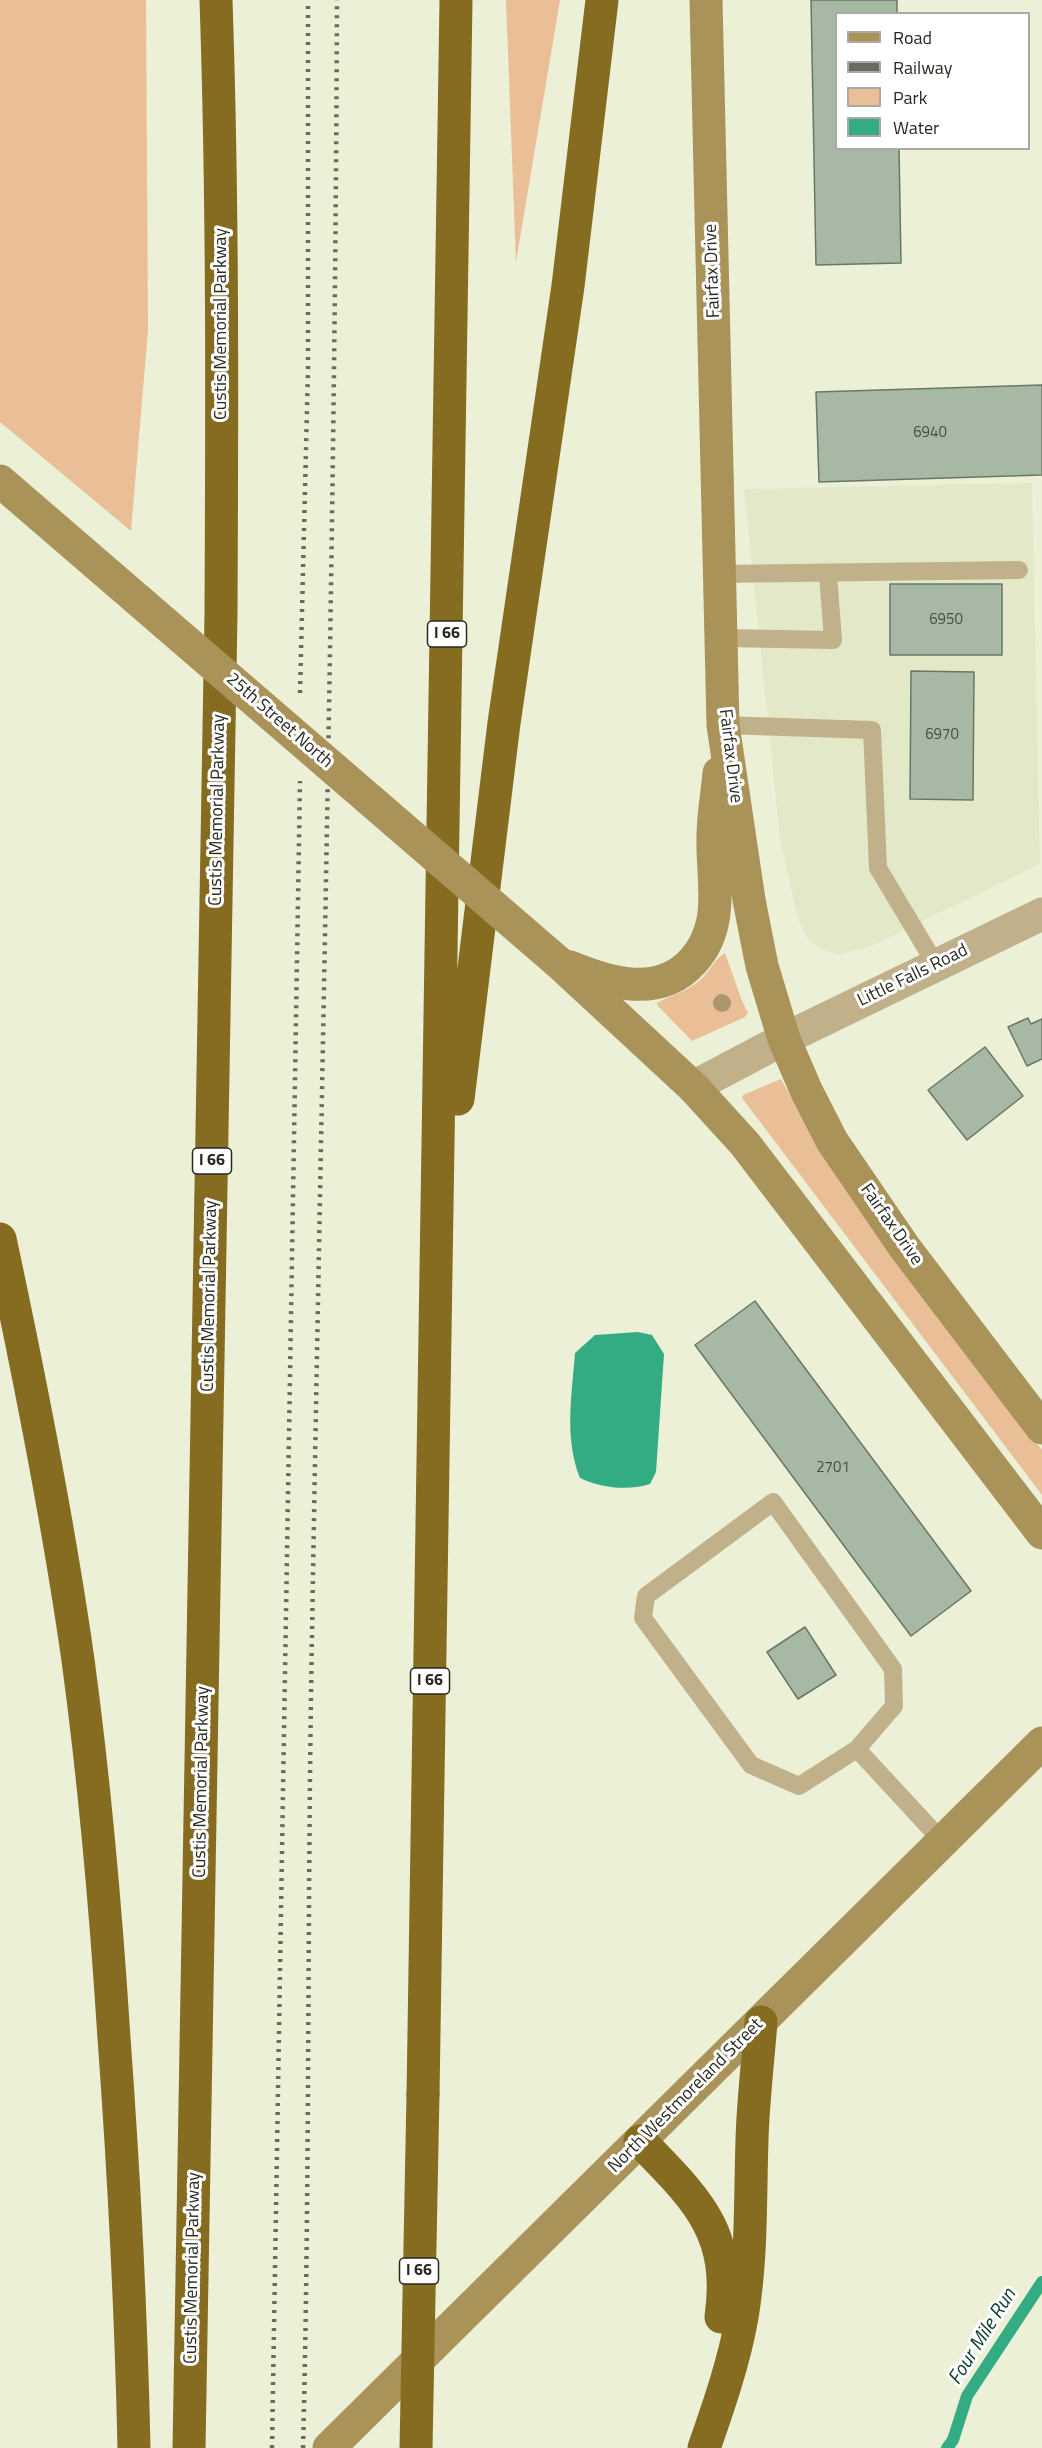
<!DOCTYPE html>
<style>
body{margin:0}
#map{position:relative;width:1042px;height:2448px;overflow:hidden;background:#ecf0d7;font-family:"Titillium Web",sans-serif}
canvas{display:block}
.legend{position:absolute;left:835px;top:12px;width:195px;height:138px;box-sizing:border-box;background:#fff;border:2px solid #a9aaa6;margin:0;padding:8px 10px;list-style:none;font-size:18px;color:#282a20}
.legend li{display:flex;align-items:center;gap:12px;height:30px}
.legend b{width:30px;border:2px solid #a9aaa6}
</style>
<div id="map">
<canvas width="1042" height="2448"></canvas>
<ul class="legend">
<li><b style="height:8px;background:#aa9359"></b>Road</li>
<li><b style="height:8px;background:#696c5d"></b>Railway</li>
<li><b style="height:16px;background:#eabe96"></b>Park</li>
<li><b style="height:16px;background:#33ab83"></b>Water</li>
</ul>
</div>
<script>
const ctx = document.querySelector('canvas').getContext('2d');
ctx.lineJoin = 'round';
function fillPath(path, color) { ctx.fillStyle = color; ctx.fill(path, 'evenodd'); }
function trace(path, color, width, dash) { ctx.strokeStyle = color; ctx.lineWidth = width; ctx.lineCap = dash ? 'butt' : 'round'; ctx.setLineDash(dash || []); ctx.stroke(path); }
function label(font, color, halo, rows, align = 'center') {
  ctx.font = font + ' "Titillium Web",sans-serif'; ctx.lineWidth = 6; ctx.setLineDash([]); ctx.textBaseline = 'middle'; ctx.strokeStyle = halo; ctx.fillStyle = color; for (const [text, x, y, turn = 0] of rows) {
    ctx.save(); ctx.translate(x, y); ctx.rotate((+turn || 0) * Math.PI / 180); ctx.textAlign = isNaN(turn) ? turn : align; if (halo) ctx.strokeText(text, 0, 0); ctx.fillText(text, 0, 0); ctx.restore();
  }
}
fillPath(new Path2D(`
 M1032 483 1040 864 871 946 837 955 821 949 808 939 798 919 780 839 744 489Z`), '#e3e9c8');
fillPath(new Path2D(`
 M0 0H146L148 330 131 531 0 422Z
 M506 0H560L516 262Z
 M725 953 742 1001 748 1013 745 1017 692 1041 657 1005V1003C671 995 686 992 699 981 708 974 715 958 725 953Z
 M781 1079 814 1139 925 1293 1042 1450V1495L742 1098 743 1095Z`), '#eabe96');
fillPath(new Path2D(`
 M638 1332 652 1335 664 1354 656 1472 650 1484C627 1491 601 1488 580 1478 564 1438 572 1394 575 1353L595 1335Z`), '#33ab83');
trace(new Path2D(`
 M947 2448 953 2440 967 2396 1042 2282`), '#33ab83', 12);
const building = new Path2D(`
 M811 0H897V14H836V148H899L901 263 816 265Z
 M1042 385V475L819 482 816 392Z
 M890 584H1002V655H890Z
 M911 671 974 672 973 800 910 799Z
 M1028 1018 1031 1024 1042 1019V1059L1027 1066 1008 1027Z
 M985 1047 1023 1096 967 1140 928 1090Z
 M755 1301 971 1591 911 1636 695 1345Z
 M805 1627 836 1675 798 1699 767 1652Z`);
fillPath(building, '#a7b8a4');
trace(building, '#687865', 1.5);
trace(new Path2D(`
 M720 574 1019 570
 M722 638 833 640 828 574
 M723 725 872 730 878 868 936 965
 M857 1749 799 1786 751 1765 643 1618 646 1596 773 1502 893 1669 894 1706 857 1749 943 1842`), '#c0b18b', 18);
trace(new Path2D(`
 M693 1087 784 1039 1042 914`), '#c0b18b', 33);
trace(new Path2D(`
 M706 0 723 725 749 900 762 966 784 1039 806 1090 832 1141 905 1248 1042 1428
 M558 962 693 1087 745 1144 1042 1533
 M570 967C611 984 660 998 693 961 704 949 710 936 713 920 718 893 712 865 713 837 713 816 717 795 719 773
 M329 2448 1042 1743`), '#aa9359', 33);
trace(new Path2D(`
 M458 1099 504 723 568 286 602 0
 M0 1239C30 1379 58 1519 78 1660 95 1786 106 1912 114 2038 124 2175 131 2311 134 2448
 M423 2094 456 0
 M640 2141C696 2199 733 2231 721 2317
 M189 2448 221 614C222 409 223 205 216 0
 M704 2448C719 2405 734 2362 742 2317 752 2258 750 2199 752 2140 753 2101 758 2061 761 2022`), '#866c21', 33);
trace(new Path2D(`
 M300 693 308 368V0
 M272 2448 300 781
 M303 2448C310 2177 307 1907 312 1636 321 1091 335 545 337 0`), '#696c5d', 4.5, [3, 6]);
trace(new Path2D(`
 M0 481 558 962`), '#aa9359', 33);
trace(new Path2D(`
 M416 2448 423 2094`), '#866c21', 33);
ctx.fillStyle = '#ad956d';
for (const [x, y] of [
 [722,1003]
]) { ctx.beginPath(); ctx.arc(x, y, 9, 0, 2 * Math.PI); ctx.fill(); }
label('15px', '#484e41', null, [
 ["6940",930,433],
 ["6950",946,620],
 ["6970",942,735],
 ["2701",833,1468]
]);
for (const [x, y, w] of [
 [447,634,39],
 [212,1161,39],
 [430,1681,39],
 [419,2271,39]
]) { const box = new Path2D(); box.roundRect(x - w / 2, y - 13, w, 26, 4.5); ctx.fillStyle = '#fff'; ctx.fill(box); trace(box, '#282a20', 1.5); }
label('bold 16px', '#282a20', null, [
 ["I 66",447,634],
 ["I 66",212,1161],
 ["I 66",430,1681],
 ["I 66",419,2271]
]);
label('18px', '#282a20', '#fff', [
 ["Fairfax Drive",713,271,-92],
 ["Custis Memorial Parkway",222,324,-90],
 ["25th Street North",279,721,41],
 ["Fairfax Drive",730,756,83],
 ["Custis Memorial Parkway",218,810,-89],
 ["Little Falls Road",913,976,-26],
 ["Fairfax Drive",891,1225,55],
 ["Custis Memorial Parkway",210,1296,-89],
 ["Custis Memorial Parkway",202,1782,-89],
 ["North Westmoreland Street",686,2096,-45],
 ["Custis Memorial Parkway",193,2268,-89]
]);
label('italic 20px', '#073b2a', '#fff', [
 ["Four Mile Run",983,2337,-58]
]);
</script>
